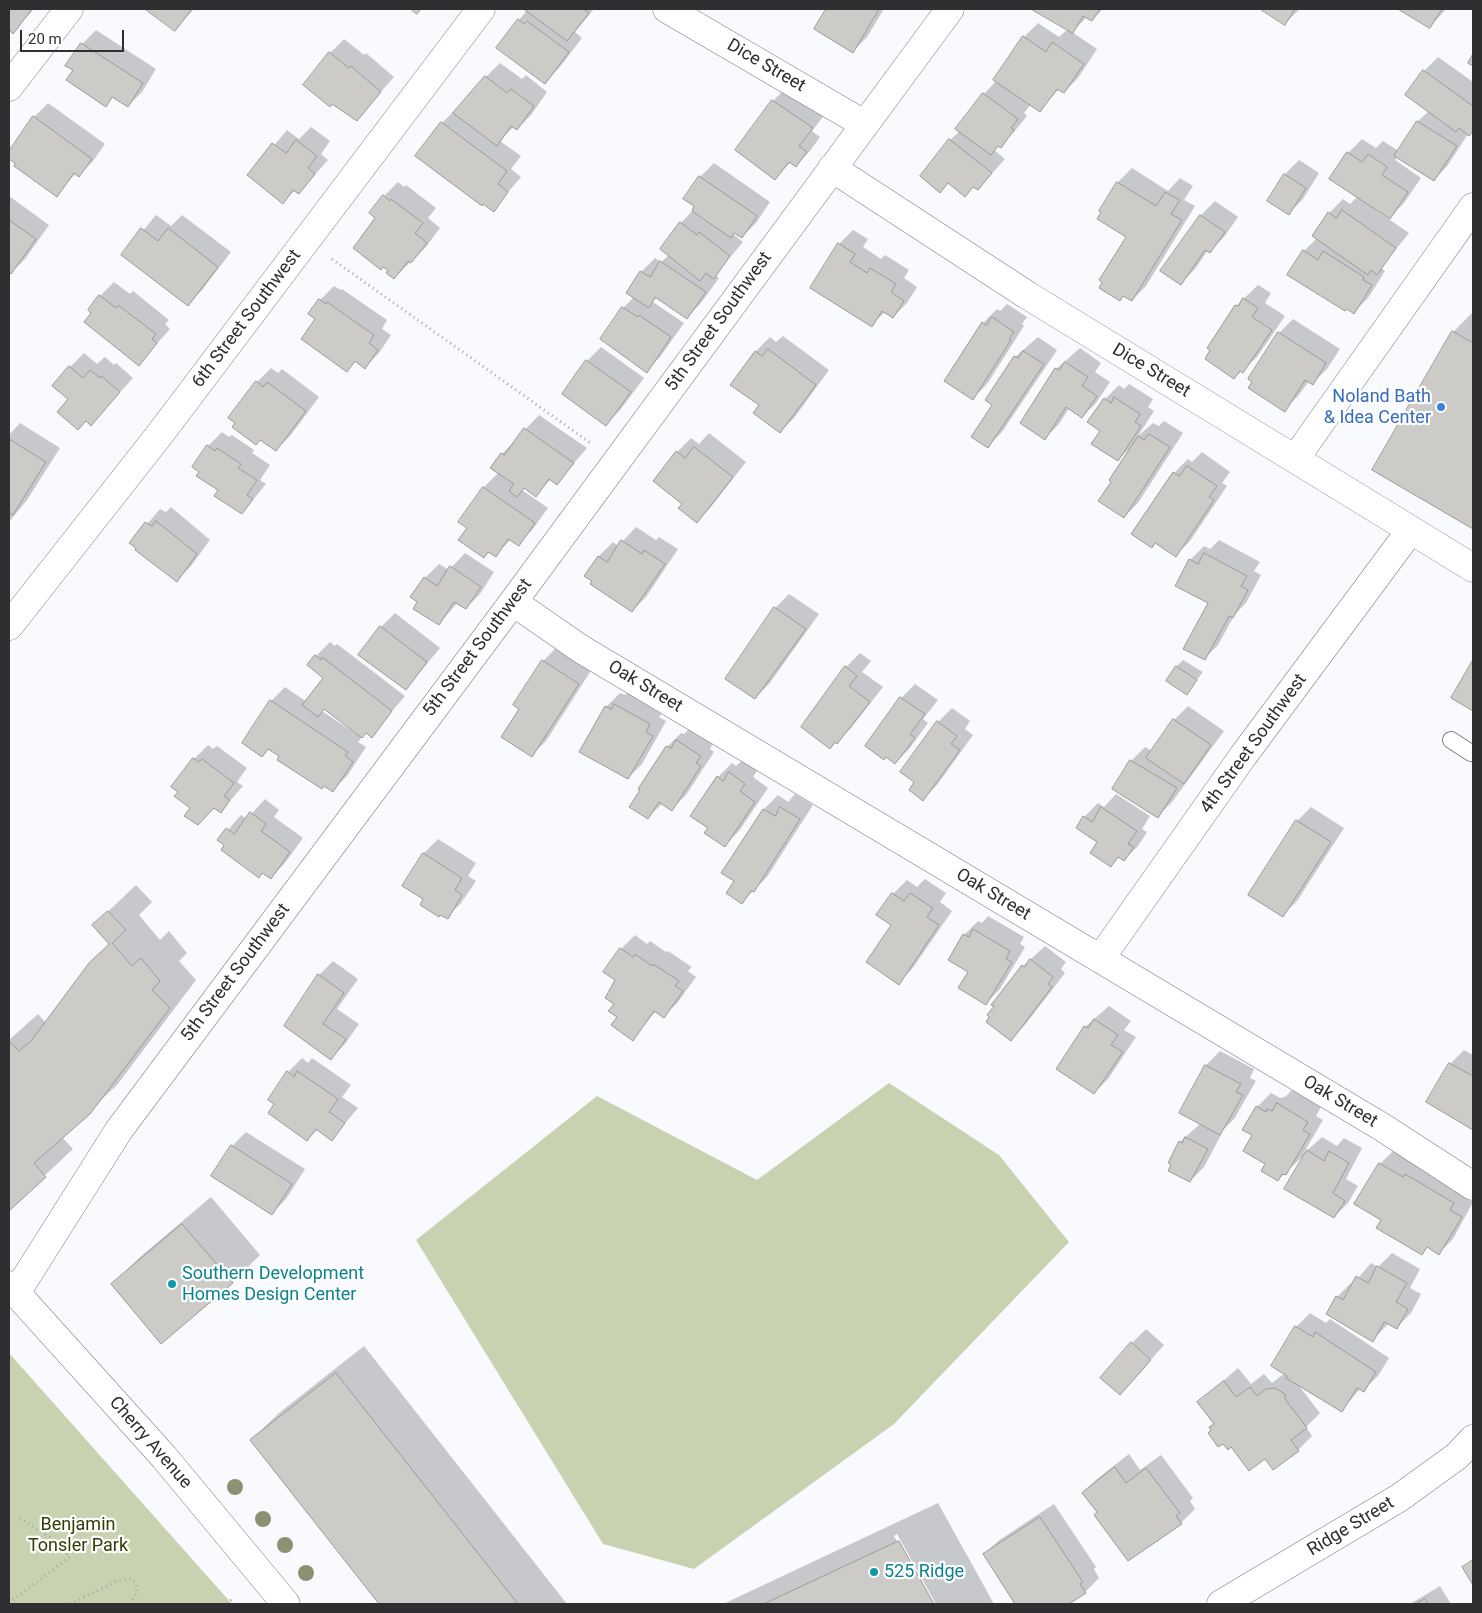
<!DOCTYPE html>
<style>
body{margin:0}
#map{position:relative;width:1482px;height:1613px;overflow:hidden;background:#f9fafe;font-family:Roboto,sans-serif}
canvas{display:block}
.frame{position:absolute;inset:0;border:10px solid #2f2f31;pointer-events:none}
.scale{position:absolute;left:20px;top:30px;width:104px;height:22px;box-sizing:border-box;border:2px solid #2f2f31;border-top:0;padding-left:6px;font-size:15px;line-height:18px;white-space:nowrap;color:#2f2f31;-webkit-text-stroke:4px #fff;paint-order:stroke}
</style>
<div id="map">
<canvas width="1482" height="1613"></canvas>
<div class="frame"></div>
<div class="scale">20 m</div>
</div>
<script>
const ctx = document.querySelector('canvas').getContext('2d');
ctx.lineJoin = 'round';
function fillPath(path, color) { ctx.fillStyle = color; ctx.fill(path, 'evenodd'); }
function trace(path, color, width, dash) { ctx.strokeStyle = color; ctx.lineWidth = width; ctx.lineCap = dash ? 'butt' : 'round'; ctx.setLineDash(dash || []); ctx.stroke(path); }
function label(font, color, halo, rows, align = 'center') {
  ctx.font = font + ' Roboto,sans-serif'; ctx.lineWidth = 4.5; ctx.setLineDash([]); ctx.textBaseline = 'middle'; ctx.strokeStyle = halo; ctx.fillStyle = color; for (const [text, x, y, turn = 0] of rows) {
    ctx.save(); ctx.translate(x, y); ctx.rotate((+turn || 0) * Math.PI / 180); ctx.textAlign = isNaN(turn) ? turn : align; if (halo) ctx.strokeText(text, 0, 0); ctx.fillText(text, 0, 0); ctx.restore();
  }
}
fillPath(new Path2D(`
 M889 1083 999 1155 1069 1242 894 1424 694 1569 603 1544 416 1240 597 1096 757 1180Z
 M9 1353 232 1604H9Z`), '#c8d2b0');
fillPath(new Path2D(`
 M9 9H34L13 32 9 29Z
 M147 9H194L175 30Z
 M528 9H594L575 32 582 38 559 68 545 82 519 20Z
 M828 9H884L867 37 853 51 816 29Z
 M1034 9H1103L1092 20 1087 17 1072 32 1097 49 1078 78 1064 92 1059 89 1040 110 1031 104 1024 113 1027 116 1014 132 994 150 1005 159 978 189 974 186 965 195 950 140 960 131 984 94 997 80 1024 37 1038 23 1059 37 1068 29Z
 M1262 9H1300L1285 23Z
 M1400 9H1446L1430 27Z
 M96 30 156 69 142 92 128 106 114 96 105 105 74 70 82 44Z
 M344 39 364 55 366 53 394 77 357 119 330 53Z
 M1438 57 1473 82V130L1468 134 1448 165 1434 180 1397 157 1395 160 1421 178 1404 203 1390 217 1376 207 1374 209 1409 233 1381 268 1385 271 1368 298 1354 312 1304 251 1317 238 1329 213 1343 199 1350 204 1358 196 1348 153 1362 139 1376 148 1383 141 1399 151 1418 121 1429 111 1424 71Z
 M500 63 522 79 526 75 547 92 531 115 517 129 514 126 500 141 521 156 511 169 521 177 493 210 417 156 442 123 456 109 458 110 472 91Z
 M787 87 826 113 812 131 820 137 810 151 796 165 791 162 775 178 773 101Z
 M48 103 105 144 93 161 79 175 76 173 57 195 9 157V153L34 117Z
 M311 127 330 141 321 154 328 160 299 193 295 190 283 202 249 175 287 130 299 139Z
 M1299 160 1319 173 1303 199 1289 213 1285 174Z
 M714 163 770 202 756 223 742 237 735 232 733 234 743 242 715 275 719 278 701 303 687 317 657 297 653 302 684 323 660 357 646 371 602 339 623 308 634 297 641 272 655 258 661 262 670 254 681 223 693 210 700 177Z
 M1132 168 1168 191 1180 178 1193 186 1184 200 1195 206 1146 286 1132 300 1124 295 1120 299 1128 236 1100 210 1118 182Z
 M398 182 404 187 406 185 436 208 428 218 440 228 425 248 394 278 390 270 377 217 384 196Z
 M9 196 49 225 25 259 11 273 9 271Z
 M1215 201 1238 217 1224 237 1210 251 1208 250 1195 269 1181 283 1162 270 1201 215Z
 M156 215 171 226 182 215 231 252 202 290 188 304 123 255Z
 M853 230 868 239 863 247 881 259 885 255 909 270 904 278 917 287 907 303 893 317 885 312 871 325 839 244Z
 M114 282 130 294 133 291 169 320 165 324 170 329 139 364 93 312 100 296Z
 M1258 285 1271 293 1265 303 1285 316 1257 357 1234 378 1212 350 1236 306Z
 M334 286 341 290 342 289 387 320 382 329 391 335 379 353 365 367 356 361 347 370 317 319 320 300Z
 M1007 304 1027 317 1022 324 1024 326 987 384 973 398 983 323 997 309 1000 311Z
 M1473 312V527L1373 470 1453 332Z
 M1293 319 1340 349 1327 369 1313 383 1309 381 1298 396 1284 410 1279 333Z
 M783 336 829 370 794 418 780 432 760 405 732 384 756 351 770 337 776 342Z
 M1038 337 1057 350 1002 432 988 446 994 405 1015 357Z
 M601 347 644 378 620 410 606 424 564 393 587 361Z
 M1080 348 1101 363 1095 372 1110 382 1096 403 1082 417 1069 408 1059 424 1045 438 1021 423 1056 369Z
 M84 353 97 364 105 357 114 365 116 363 133 378 91 424 69 398 70 367Z
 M271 368 278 373 282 369 319 397 290 436 276 450 257 382Z
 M1129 384 1153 399 1148 407 1154 411 1138 436 1153 423 1159 426 1164 421 1183 433 1138 503 1124 517 1113 481 1132 446 1118 460 1101 431 1105 399 1119 385 1124 389Z
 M539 415 587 448 557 483 551 479 536 495 525 488 522 490 548 508 532 530 518 544 511 539 496 555 489 551 484 556 468 528 460 521 484 487 499 472 502 454Z
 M20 423 60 448 27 500 9 522V435Z
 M222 432 229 437 232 435 254 450 252 453 270 465 260 480 266 484 242 513 220 490 208 446Z
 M709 433 746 462 711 507 697 521 683 504 677 452 691 438 699 444Z
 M1202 452 1230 472 1222 483 1227 486 1190 541 1176 555 1156 542 1152 547 1174 473 1188 459 1192 462Z
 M171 507 210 540 191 566 177 580 131 543 160 509 166 512Z
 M636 527 656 540 659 537 678 549 646 597 632 611 586 576 599 556 613 542 618 546Z
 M1219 540 1260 562 1254 571 1261 575 1246 603 1235 614 1218 645 1204 659 1209 603 1190 560 1204 546 1210 549Z
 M465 553 494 572 480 594 466 608 458 602 439 624 425 578 439 564 449 570Z
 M789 594 819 614 769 684 755 698 775 608Z
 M395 613 440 648 406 689 381 627Z
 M330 642 335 646 337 644 405 696 371 736 366 732 358 742 366 747 347 776 333 790 269 748 262 755 271 701 285 687 307 702 325 678 316 656ZM325 708 356 732 355 733 322 711Z
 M557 647 592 669 546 741 532 755 521 708 543 661Z
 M860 653 871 661 862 672 883 687 851 728 830 748 806 719 846 667Z
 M1183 660 1203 672 1187 693 1177 666Z
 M915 684 938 700 923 719 928 723 909 749 895 763 867 746 901 698Z
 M630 691 664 710 659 717 666 721 642 764 628 778 606 707 620 693 625 695Z
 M1188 706 1224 731 1172 802 1158 816 1131 761 1145 747 1152 751 1174 720Z
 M952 708 970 721 965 729 973 735 937 785 923 799 916 782 902 772 938 722Z
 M691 727 714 742 710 749 714 752 686 795 672 809 663 803 648 817 667 747 681 733 684 734Z
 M208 745 213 749 217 746 247 768 237 782 243 786 221 811 215 807H192L180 792 194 759Z
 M744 759 758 769 753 777 768 788 739 831 725 845 710 828 718 777 732 763 736 766Z
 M795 794 813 805 767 877 742 902 735 881 723 873 764 809 778 795 788 802Z
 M1116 794 1150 816 1142 829 1147 832 1138 846 1124 860 1120 856 1111 865 1084 817 1098 803 1104 807Z
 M265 799 279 810 274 817 303 838 285 863 271 877 219 840 241 815 247 819Z
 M1311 807 1344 828 1297 901 1283 915 1297 821Z
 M438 839 476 863 468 876 476 881 461 903 447 917 425 899 424 853Z
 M925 879 946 893 940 902 952 911 912 969 898 983 893 925V894L907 880 917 887Z
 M136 885 152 902 139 915 160 940 169 931 187 953 179 961 196 980 117 1085 62 1137 73 1149 9 1209V1040L38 1014 46 1023 110 943 94 925Z
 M988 916 1024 937 1020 944 1025 947 1000 989 986 1003 970 971 964 935 978 921 982 923Z
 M635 935 647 944 650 941 666 952 668 951 692 967 688 971 696 977 678 1002 664 1016 656 1011 632 1039 618 1017 616 1003 621 949Z
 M1045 946 1066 962 1061 969 1065 973 1025 1025 1011 1039 1023 966Z
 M333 961 358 979 337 1009 359 1024 345 1044 331 1058 286 1026 319 975Z
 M1109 1006 1131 1021 1124 1030 1136 1037 1108 1079 1094 1093 1085 1027Z
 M1464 1050 1473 1055V1128L1428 1102 1450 1064Z
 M1220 1051 1254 1069 1250 1078 1256 1081 1234 1119 1219 1134 1221 1135 1204 1167 1190 1181 1180 1142 1201 1123 1206 1065Z
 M302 1058 308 1063 312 1058 351 1085 342 1097 358 1108 332 1139 318 1129 307 1140 276 1104 288 1072Z
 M1292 1090 1321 1107 1316 1116 1323 1120 1303 1154 1322 1137 1337 1146 1344 1138 1362 1148 1346 1179 1358 1186 1348 1203 1334 1217 1303 1156 1278 1180 1267 1164 1254 1135 1257 1107 1271 1093 1280 1098 1285 1097Z
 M246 1132 305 1169 286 1199 272 1213 213 1176 232 1146Z
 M1394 1150 1473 1202 1453 1239 1439 1253 1428 1247 1422 1253 1380 1164Z
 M211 1197 260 1255 232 1283 112 1285 140 1257Z
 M1392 1253 1420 1269 1410 1288 1421 1294 1411 1313 1397 1327 1389 1323 1373 1340 1337 1297 1351 1283 1353 1284 1371 1263 1378 1267Z
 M1310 1313 1326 1323 1330 1319 1389 1358 1378 1376 1363 1390 1360 1389 1341 1411 1299 1386 1320 1413 1306 1427 1312 1436 1298 1450 1265 1457 1231 1445 1212 1430 1211 1427 1215 1423 1199 1402 1238 1368 1251 1384 1264 1374 1272 1383 1282 1375H1287L1296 1327Z
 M1146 1329 1164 1345 1120 1394 1132 1343Z
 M364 1346 567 1604H380L251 1440 279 1413Z
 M1129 1454 1140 1470 1161 1455 1193 1498 1190 1501 1195 1509 1181 1523 1129 1559 1083 1493 1097 1479Z
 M938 1503 994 1604H936L897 1534 894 1536 933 1604H723Z
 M1054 1504 1096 1567 1094 1569 1099 1578 1085 1592 1066 1604H1017L984 1555 998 1541Z
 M1440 1586 1451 1604H1410Z`), '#0003');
const building = new Path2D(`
 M9 9H32L13 34 9 30Z
 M145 9H192L175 31Z
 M411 9H421L417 14Z
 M526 9H583L589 13 567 41 525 10Z
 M826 9H879L853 53 814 29Z
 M1031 9H1100L1092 21 1083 16 1073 33Z
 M1260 9H1295L1285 25Z
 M1398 9H1442L1430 28Z
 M518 19 524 24 527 21 569 52 545 84 496 48Z
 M1023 36 1046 52 1052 42 1084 64 1064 93 1057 89 1040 112 993 80Z
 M81 43 143 83 128 107 112 97 106 107 66 80 73 70 65 66Z
 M329 52 349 68 351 66 381 92 357 121 332 104 330 107 303 85Z
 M1473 54V66L1468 63Z
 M1423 70 1473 106V131L1469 136 1459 128 1456 132 1405 95Z
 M485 76 507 93 511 89 534 106 517 130 511 126 497 146 453 113Z
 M983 93 1018 119 1011 128 1014 130 1001 148 998 146 991 155 955 129Z
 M772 100 813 128 799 146 807 152 796 167 789 162 775 180 735 150Z
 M33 116 92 159 79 177 74 173 57 197 14 166 15 163 9 159V151Z
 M1417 121 1457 146 1434 181 1394 156Z
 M441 122 507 171 498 184 508 192 494 212 483 204 482 206 415 156Z
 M949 139 992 173 978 190 973 187 965 197 948 183 940 193 920 176Z
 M296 140 317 156 308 168 315 174 299 194 293 190 283 204 247 175 272 143 286 153Z
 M1347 152 1362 162 1368 154 1387 167 1382 175 1408 192 1390 219 1329 179Z
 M1284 174 1306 188 1289 215 1267 201Z
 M699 176 757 216 742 238 734 233 731 238 692 211 694 206 683 199Z
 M1117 182 1156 206 1165 192 1180 200 1171 214 1182 220 1132 301 1123 296 1120 301 1099 288 1102 282 1099 280 1126 237 1097 219 1101 212 1099 211Z
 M383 195 390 201 391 199 423 223 415 233 427 243 411 263 408 261 394 279 386 273 388 270 383 267 381 270 353 248 375 218 369 213Z
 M1342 210 1396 248 1377 275 1371 270 1368 275 1312 236 1328 212 1336 218Z
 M1200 215 1225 232 1210 253 1205 250 1181 285 1160 271Z
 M9 220 36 239 11 274 9 272Z
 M680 222 697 235 699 232 730 256 714 279 706 273 700 281 660 249Z
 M141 228 158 241 168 228 218 267 188 306 121 255Z
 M838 243 855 254 850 262 867 273 870 268 896 284 891 292 904 301 893 318 882 311 872 327 810 288Z
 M1303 250 1318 260 1323 251 1364 277 1363 280 1372 285 1354 314 1347 309 1345 311 1287 275Z
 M660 261 706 292 687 319 655 297 649 308 626 293 640 271 650 277Z
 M99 295 116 308 118 305 156 334 152 339 157 343 139 366 84 322 91 313 88 310Z
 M1243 298 1258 308 1252 317 1272 330 1243 373 1240 371 1234 379 1205 359 1210 350 1207 348 1235 305 1238 306Z
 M319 299 326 304 327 302 374 335 369 343 378 350 365 369 355 361 347 372 301 339 315 319 308 314Z
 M622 307 638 317 639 315 671 337 647 373 600 339Z
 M992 317 1014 332 1009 339 1011 340 973 400 944 381 982 322 986 325Z
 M1452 331 1473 343V529L1372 470Z
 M1278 332 1326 363 1313 385 1305 380 1285 412 1248 388 1252 382 1248 379Z
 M768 349 816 385 780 433 753 413 759 405 730 385 755 351 762 356Z
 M1023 351 1044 364 988 448 971 437 992 405 985 400 1014 356 1018 358Z
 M586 360 631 392 606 426 562 394Z
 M1065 362 1088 377 1082 386 1097 396 1082 418 1066 407 1045 440 1020 423 1055 368 1059 370Z
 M69 366 83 378 90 370 100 378 101 376 120 392 91 426 86 421 78 430 57 412 68 399 52 386Z
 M256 381 263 387 267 382 306 411 276 451 260 440 256 445 232 427 235 423 228 418Z
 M1114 397 1140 414 1135 422 1141 426 1118 461 1091 444 1100 431 1087 422 1104 398 1111 403Z
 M524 428 574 463 557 485 549 479 536 497 524 488 517 497 509 491 514 484 490 468 501 453 504 455Z
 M1149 434 1170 447 1124 518 1098 501 1111 482 1109 480 1138 436 1144 440Z
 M9 439 46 462 13 515 9 513Z
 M207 445 215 451 217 448 241 464 238 468 257 480 247 495 253 499 242 514 214 496 218 490 196 476 199 472 192 467Z
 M694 447 733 477 697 523 678 508 682 504 653 481 676 451 685 458Z
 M1187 466 1217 486 1209 497 1214 500 1176 557 1155 543 1152 548 1131 534 1173 472 1179 476Z
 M483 487 535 523 519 546 508 539 496 557 488 552 484 558 458 540 467 528 458 522Z
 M156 521 197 554 177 582 135 550 136 548 129 543 145 522 152 526Z
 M621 540 642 554 644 550 665 564 632 612 590 584 592 581 584 576 598 556 607 562Z
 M1204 553 1247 576 1241 586 1248 590 1233 618 1229 616 1205 660 1183 649 1208 603 1175 586 1189 559 1198 564Z
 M450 566 481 587 466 609 454 602 439 625 413 609 417 602 410 597 424 577 437 586Z
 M774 607 806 629 755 699 725 679Z
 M380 626 427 662 406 690 358 655Z
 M315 655 321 660 322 657 392 711 372 738 366 733 362 738 324 709 318 717 302 705 323 678 307 665Z
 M542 660 579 684 532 757 501 737 519 709 513 705Z
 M1473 660V711L1451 698Z
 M845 666 857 676 849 686 870 702 837 744 835 742 830 749 801 727Z
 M1176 666 1197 680 1187 695 1166 681Z
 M900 697 925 714 910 734 915 738 895 764 886 757 884 760 865 746Z
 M270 700 348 752 345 756 353 762 333 792 324 786 322 789 277 760 279 756 268 749 262 757 242 743Z
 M614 704 650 724 646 732 653 736 628 779 579 752 605 706 611 709Z
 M1173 719 1211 745 1184 784 1146 758Z
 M937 721 957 736 951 744 960 750 923 801 909 790 914 782 900 772Z
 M676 740 701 756 696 763 701 766 672 811 659 802 648 819 629 807 640 790 638 789 666 746 671 748Z
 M193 758 199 762 202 759 234 783 224 796 230 800 221 813 214 808 198 825 184 816 190 808 174 796 178 792 171 787Z
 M1130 760 1177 788 1158 818 1112 789Z
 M729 772 745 784 740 791 755 802 725 847 704 833 708 828 690 816 717 776 723 781Z
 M780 807 800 819 754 892 751 891 742 904 726 893 734 881 721 873 763 809 775 816Z
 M1101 807 1137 831 1128 844 1134 847 1124 861 1118 857 1111 867 1090 853 1097 842 1076 828 1083 816 1092 822Z
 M250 812 266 824 261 831 290 852 271 879 262 873 259 878 221 850 224 845 217 840 226 828 234 834Z
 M1296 820 1331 842 1283 917 1248 895Z
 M423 853 462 878 455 890 462 895 448 919 440 915 439 917 420 905 423 899 402 886Z
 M892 893 904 901 910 893 933 908 927 917 939 925 899 985 866 962 891 925 876 915Z
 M108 911 126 930 112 943 132 966 141 958 160 981 152 990 170 1008 90 1114 34 1163 46 1177 9 1211V1041L19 1051 31 1041 89 963 109 944 92 925Z
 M973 929 1010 951 1006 959 1012 962 986 1005 958 988 968 972 948 960 963 934 969 937Z
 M620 948 633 957 635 954 652 966 653 964 679 981 675 986 683 991 664 1018 654 1011 633 1041 611 1025 617 1017 608 1011 614 1004 605 998 615 980 603 972Z
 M1030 959 1053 977 1048 984 1052 987 1011 1041 986 1022 989 1017 987 1015 994 1006 991 1005 1022 965 1024 967Z
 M318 974 344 993 323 1024 346 1039 331 1060 284 1026Z
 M1094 1019 1118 1035 1111 1045 1123 1052 1094 1094 1056 1069 1084 1026 1088 1028Z
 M1449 1063 1473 1076V1130L1426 1102Z
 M1205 1065 1241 1084 1236 1092 1243 1095 1220 1135 1179 1113Z
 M287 1071 294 1077 297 1071 338 1099 329 1112 345 1123 332 1141 316 1129 307 1141 268 1113 274 1104 268 1100Z
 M1277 1103 1308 1122 1303 1130 1310 1134 1286 1175 1282 1174 1278 1181 1261 1171 1265 1164 1243 1151 1252 1135 1242 1130 1256 1106 1266 1112 1267 1109 1272 1111Z
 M1185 1137 1208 1149 1190 1182 1168 1171 1171 1164 1168 1163 1179 1141 1182 1143Z
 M231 1145 292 1184 272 1215 211 1176Z
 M1307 1150 1324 1161 1329 1151 1349 1163 1333 1193 1345 1201 1334 1218 1284 1189Z
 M1379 1163 1403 1177 1405 1174 1454 1203 1450 1210 1462 1217 1439 1255 1427 1247 1422 1255 1376 1228 1381 1220 1354 1204Z
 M182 1224 233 1283 161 1344 111 1284Z
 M1377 1266 1407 1283 1396 1302 1408 1309 1397 1329 1384 1322 1373 1342 1326 1314 1336 1296 1343 1300 1356 1276 1368 1283Z
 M1295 1326 1313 1337 1315 1332 1376 1372 1364 1392 1357 1388 1342 1412 1286 1378 1287 1376 1271 1366Z
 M1131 1342 1151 1360 1120 1395 1100 1378Z
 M336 1373 518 1604H379L250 1440Z
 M1224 1381 1236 1397 1250 1387 1257 1396 1266 1389 1275 1388 1285 1394V1399L1307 1428 1291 1440 1299 1451 1273 1470 1265 1459 1249 1471 1231 1447 1228 1450 1223 1444 1218 1447 1208 1433 1211 1430 1209 1427 1214 1424 1197 1402Z
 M1115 1467 1126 1483 1146 1468 1180 1513 1176 1516 1182 1524 1128 1561 1094 1515 1097 1512 1082 1493Z
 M1040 1517 1083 1582 1080 1584 1086 1593 1069 1604H1015L983 1554Z
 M899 1541 934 1604H764Z
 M1473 1560V1585L1462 1567Z
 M1425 1599 1428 1604H1416Z`);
fillPath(building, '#cdcbc8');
trace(building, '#9c9996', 1);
const lane = new Path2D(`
 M1451 740 1471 753`);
const street = new Path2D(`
 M667 9 864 124
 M9 87 69 9
 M832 168 1027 295 1473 568
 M1295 459 1473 207
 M513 602 581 649 1382 1127 1473 1186
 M9 626 160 434 481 9
 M1100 959 1243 756 1410 531
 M16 1293 119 1130 513 602 950 9`);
const secondary = new Path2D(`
 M9 1285 164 1457 286 1604
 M1221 1604 1399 1498 1457 1456 1473 1439`);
trace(lane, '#7f7f83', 18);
trace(street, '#7f7f83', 29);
trace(secondary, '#7f7f83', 29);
trace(new Path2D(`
 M332 259 592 444
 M9 1603 70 1557 61 1544 18 1517
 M70 1604 117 1581 129 1578 135 1582 137 1592 130 1604
 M227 1604 234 1597`), '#a6a6aa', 3, [1, 4]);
trace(lane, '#fff', 16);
trace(street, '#fff', 28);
trace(secondary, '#fff', 28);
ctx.fillStyle = '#8b9273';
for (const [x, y] of [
 [235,1487],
 [263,1519],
 [285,1545],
 [306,1573]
]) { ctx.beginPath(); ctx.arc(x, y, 8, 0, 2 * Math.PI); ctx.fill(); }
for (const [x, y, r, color] of [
 [1441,407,5,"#3f7fe0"],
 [172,1284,5,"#0f9aa8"],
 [874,1572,5,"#0f9aa8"]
]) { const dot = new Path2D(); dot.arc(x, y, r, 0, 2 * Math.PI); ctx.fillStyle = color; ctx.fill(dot); trace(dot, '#fff', 2); }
label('18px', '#2f2f31', '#fff', [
 ["Dice Street",766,66,30],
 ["6th Street Southwest",247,319,-53],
 ["5th Street Southwest",719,322,-54],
 ["Dice Street",1151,371,31],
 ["5th Street Southwest",478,648,-53],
 ["Oak Street",645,687,31],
 ["4th Street Southwest",1254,744,-54],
 ["Oak Street",993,895,31],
 ["5th Street Southwest",236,973,-53],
 ["Oak Street",1340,1102,31],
 ["Cherry Avenue",150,1443,49],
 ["Ridge Street",1351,1527,-31]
]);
label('18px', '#366cbe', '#fff', [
 ["Noland Bath",1431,397],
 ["& Idea Center",1431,418]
], 'right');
label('18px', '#0d838f', '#fff', [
 ["Southern Development",182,1274],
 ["Homes Design Center",182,1295],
 ["525 Ridge",884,1572]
], 'left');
label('18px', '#313d01', '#fff', [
 ["Benjamin",78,1525],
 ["Tonsler Park",78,1546]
]);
</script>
